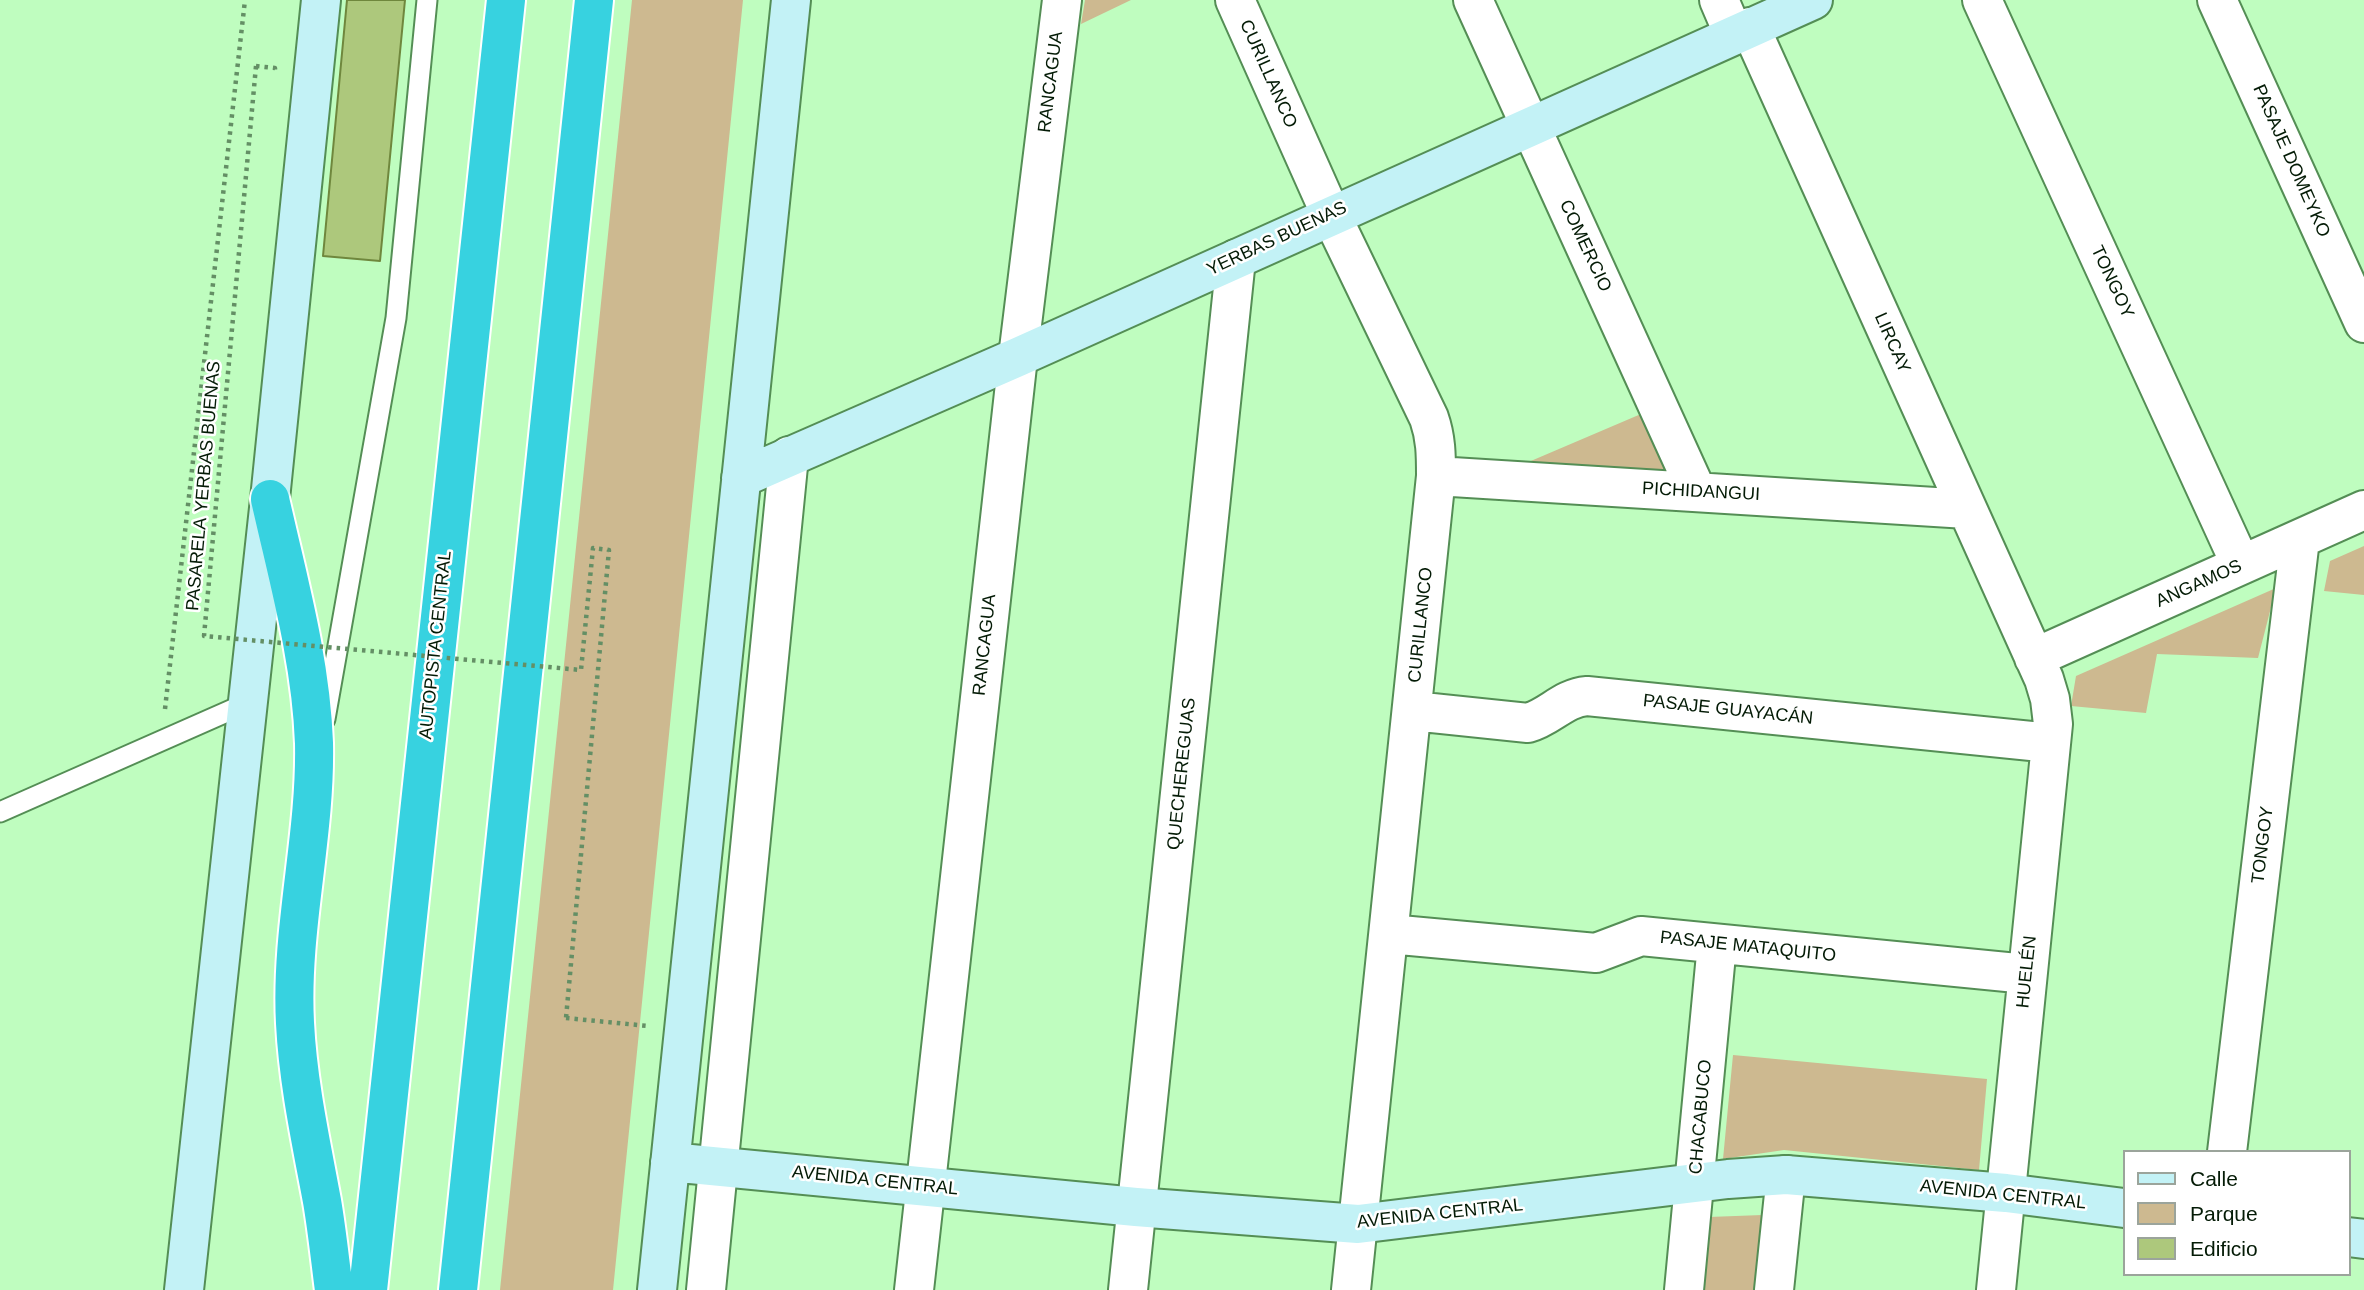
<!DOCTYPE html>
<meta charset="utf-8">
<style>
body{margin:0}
#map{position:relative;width:2364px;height:1290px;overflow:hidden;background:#bffdbf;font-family:Helvetica,sans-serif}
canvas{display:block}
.legend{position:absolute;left:2123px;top:1150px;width:228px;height:126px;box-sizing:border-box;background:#fff;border:2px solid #9ba49b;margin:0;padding:9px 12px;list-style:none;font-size:21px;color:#041b06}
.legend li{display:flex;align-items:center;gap:14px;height:35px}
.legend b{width:35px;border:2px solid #9ba49b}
</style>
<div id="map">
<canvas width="2364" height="1290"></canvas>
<ul class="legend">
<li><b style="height:9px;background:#c3f2f6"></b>Calle</li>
<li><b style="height:19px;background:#cdb990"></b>Parque</li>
<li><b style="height:19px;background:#adc87c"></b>Edificio</li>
</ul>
</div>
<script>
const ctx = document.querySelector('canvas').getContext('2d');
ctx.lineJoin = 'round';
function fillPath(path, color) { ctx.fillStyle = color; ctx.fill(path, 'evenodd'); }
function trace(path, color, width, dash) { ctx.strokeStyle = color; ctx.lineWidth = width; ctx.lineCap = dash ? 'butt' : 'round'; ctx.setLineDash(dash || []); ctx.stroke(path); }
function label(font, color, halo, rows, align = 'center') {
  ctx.font = font + ' Helvetica,sans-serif'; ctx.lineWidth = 5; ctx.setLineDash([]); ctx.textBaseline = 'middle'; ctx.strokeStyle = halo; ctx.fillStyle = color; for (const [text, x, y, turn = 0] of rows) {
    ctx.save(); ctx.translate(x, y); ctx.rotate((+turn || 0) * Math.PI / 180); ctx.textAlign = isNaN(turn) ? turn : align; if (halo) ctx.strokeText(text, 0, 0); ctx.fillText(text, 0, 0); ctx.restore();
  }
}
fillPath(new Path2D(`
 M632 0H743L613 1290H500Z
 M1085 0H1131L1081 24Z
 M1648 411 1681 483 1491 478Z
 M2364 546V595L2324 591 2330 561Z
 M2276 588 2258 658 2157 654 2146 713 2071 706 2076 676Z
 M1733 1055 1987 1079 1979 1170 1784 1150 1723 1159Z
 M1762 1215 1755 1290H1702L1709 1217Z`), '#cdb990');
const building = new Path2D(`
 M347 0H405L380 261 323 256Z`);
fillPath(building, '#adc87c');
trace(building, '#6f873d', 2);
const lane = new Path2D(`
 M325 719 396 318 427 0
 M0 812 247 703`);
const street = new Path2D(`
 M1235 0 1331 215 1429 418C1436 438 1436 455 1436 476L1351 1290
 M1473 0 1697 492
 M1719 0 1734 35
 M1982 0 2241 565
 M2217 0 2364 323
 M1750 27 2044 679 2050 699 2053 724 1996 1290
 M1436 476 1967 509
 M2034 658 2364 510
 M1413 711 1528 723C1550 717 1563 698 1587 696L2051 743
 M1389 934 1596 953 1641 936 2027 974
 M2227 1152 2300 539
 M706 1290 789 456
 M914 1290 1018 357 1062 0
 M1128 1290 1236 259
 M1684 1290 1717 944
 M1774 1290 1786 1175`);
const secondary = new Path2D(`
 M741 478 1018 357 1813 0
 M670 1162 1136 1207 1358 1224 1728 1179 1786 1175 2006 1193 2124 1208
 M2348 1237 2364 1239
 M184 1290 270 499 321 0
 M657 1290 791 0`);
const highway = new Path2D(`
 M270 499C288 579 311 660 314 743 316 837 290 929 295 1023 298 1083 311 1142 322 1201 327 1230 330 1260 334 1290
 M368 1290 506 0
 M458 1290 594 0`);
trace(lane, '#548e55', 23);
trace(street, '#548e55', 42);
trace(secondary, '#548e55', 42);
trace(highway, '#fff', 42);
trace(new Path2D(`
 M256 66 275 68V71
 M165 709 245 0
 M566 1018 648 1026`), '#648f65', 4.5, [3.5, 5]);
trace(lane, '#fff', 19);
trace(street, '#fff', 38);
trace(secondary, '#c3f2f6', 38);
trace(highway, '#37d2e0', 38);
trace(new Path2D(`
 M256 66 204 636 581 670 593 548 609 550 566 1018`), '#648f65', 4.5, [3.5, 5]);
label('18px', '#041b06', '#fff', [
 ["CURILLANCO",1268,74,66],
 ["RANCAGUA",1051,82,-83],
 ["PASAJE DOMEYKO",2291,161,66],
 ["YERBAS BUENAS",1277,239,-25],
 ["COMERCIO",1585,246,65],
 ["TONGOY",2112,282,65],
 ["LIRCAY",1892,343,66],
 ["PASARELA YERBAS BUENAS",204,486,-85],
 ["PICHIDANGUI",1701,492,3],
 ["ANGAMOS",2199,584,-24],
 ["CURILLANCO",1421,625,-84],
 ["AUTOPISTA CENTRAL",436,645,-84],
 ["RANCAGUA",985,645,-84],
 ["PASAJE GUAYACÁN",1728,710,6],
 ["QUECHEREGUAS",1182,774,-84],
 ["TONGOY",2263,845,-83],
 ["PASAJE MATAQUITO",1748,947,6],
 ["HUELÉN",2027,972,-84],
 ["CHACABUCO",1701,1117,-85],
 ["AVENIDA CENTRAL",875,1181,6],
 ["AVENIDA CENTRAL",2003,1195,6],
 ["AVENIDA CENTRAL",1440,1214,-6]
]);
</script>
